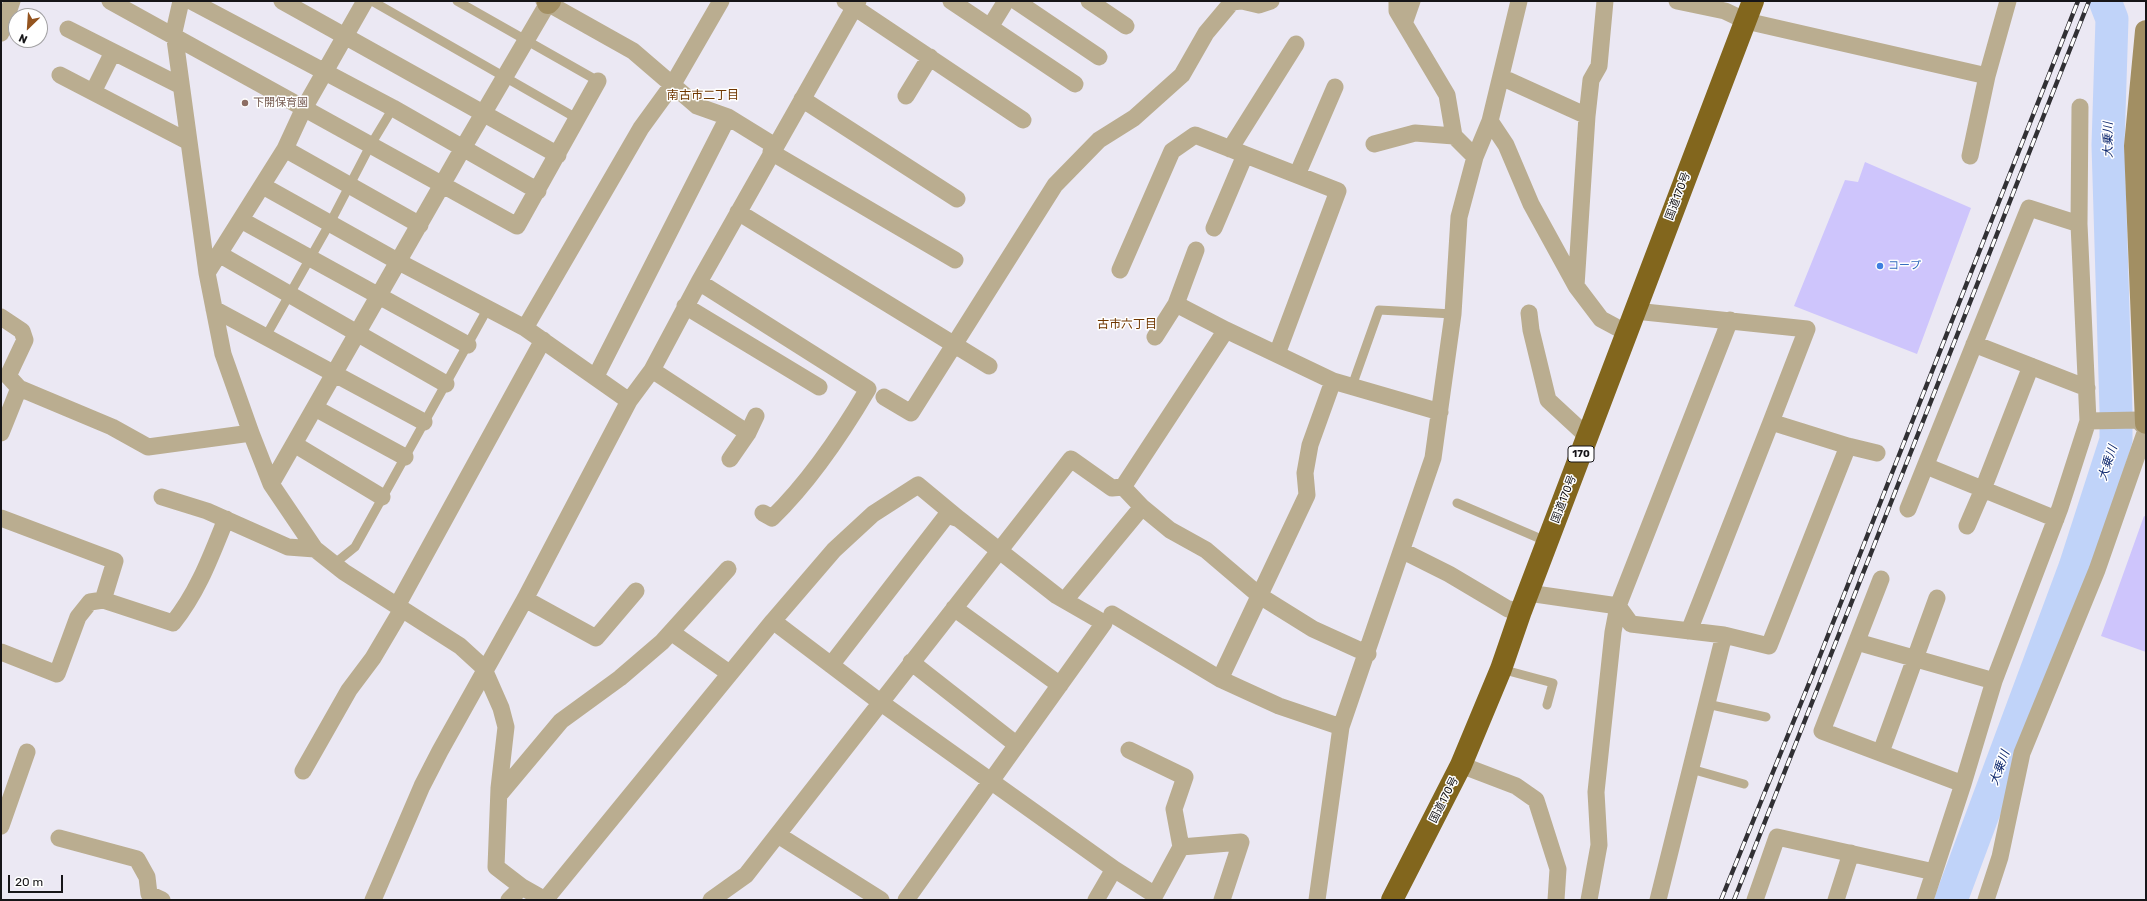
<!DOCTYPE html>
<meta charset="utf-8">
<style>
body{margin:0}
#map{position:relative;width:2147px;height:901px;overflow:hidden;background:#ebe8f3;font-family:Rubik,sans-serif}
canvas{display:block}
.frame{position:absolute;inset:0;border:2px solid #161518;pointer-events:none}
.north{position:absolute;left:8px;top:8px;width:40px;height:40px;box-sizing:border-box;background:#fff;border:1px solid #a2a1a3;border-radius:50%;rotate:205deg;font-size:11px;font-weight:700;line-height:16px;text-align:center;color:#161518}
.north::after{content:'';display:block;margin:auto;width:14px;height:18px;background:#94541f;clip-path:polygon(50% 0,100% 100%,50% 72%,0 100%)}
.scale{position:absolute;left:8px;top:875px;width:55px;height:18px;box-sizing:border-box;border:2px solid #161518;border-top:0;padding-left:5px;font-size:12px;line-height:14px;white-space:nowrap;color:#161518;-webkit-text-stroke:3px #fff;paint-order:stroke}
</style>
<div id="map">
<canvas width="2147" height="901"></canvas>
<div class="frame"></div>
<div class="north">N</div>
<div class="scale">20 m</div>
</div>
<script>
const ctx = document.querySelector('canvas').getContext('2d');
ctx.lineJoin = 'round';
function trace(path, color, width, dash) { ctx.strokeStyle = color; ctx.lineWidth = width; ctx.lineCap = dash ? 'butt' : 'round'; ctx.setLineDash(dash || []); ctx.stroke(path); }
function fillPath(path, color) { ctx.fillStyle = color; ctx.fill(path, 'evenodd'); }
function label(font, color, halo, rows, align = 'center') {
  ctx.font = font + ' Rubik,"Noto Sans JP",sans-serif'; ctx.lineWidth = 3; ctx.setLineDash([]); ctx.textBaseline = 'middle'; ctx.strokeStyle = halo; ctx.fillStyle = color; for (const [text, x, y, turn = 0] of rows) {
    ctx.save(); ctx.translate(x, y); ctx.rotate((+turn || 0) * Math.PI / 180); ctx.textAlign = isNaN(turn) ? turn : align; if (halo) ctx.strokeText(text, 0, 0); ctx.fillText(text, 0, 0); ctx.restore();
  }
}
trace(new Path2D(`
 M1951 900 2075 567 2116 440V410L2108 145 2112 19 2105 1`), '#c0d3f9', 33);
fillPath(new Path2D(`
 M1865 162 1971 208 1917 354 1794 306 1845 180 1858 182Z
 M2144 516 2146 517V652L2101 636Z`), '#cec5fc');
trace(new Path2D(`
 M372 1 578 119
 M457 1 598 81
 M266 336 330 223 370 146 393 108
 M1352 386 1379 310 1453 314
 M1457 503 1548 542
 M334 564 355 547 488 308
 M1501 669 1553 683 1547 705
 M1707 704 1766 717
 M1691 769 1744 784`), '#baad90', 9);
trace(new Path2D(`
 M110 1 517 226 598 81
 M181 1 174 32 207 273 223 354 251 433 271 484 315 549 344 572 460 646 483 667 501 708 506 727 499 788 496 867 522 887 545 900
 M191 1 393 108 538 191
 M282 1 558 155
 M544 1 633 51 697 106 728 117 775 146
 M845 1 1023 120
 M951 1 1075 84
 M1016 1 1099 57
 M1089 1 1126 26
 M1242 1 1259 5 1271 1
 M1397 1V11L1447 95 1454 136 1475 157
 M1677 1 1725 11 1746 21 1987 76
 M1405 21 1412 1
 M990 27 1006 1
 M68 29 181 86
 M1 33 12 1
 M60 75 189 142
 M1501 77 1587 116
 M93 92 113 52
 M906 96 930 57
 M802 99 957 199
 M1490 121 1506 145 1531 204 1576 286 1601 319 1627 333
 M1374 144 1415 133 1454 136
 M285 149 420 225
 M1230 149 1296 44
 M771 152 955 260
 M1970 156 1987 76 2008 1
 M1297 175 1335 87
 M263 186 399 262 525 328 629 401
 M738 212 989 366
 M241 220 468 345
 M1214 228 1245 155
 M219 254 446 384
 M1120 270 1172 151 1195 135 1338 191 1277 354
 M207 273 285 149 303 110 365 1
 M699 282 868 389C841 435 810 481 772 518L763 513
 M1576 286 1587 116 1591 80 1599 66 1605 1
 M1176 304 1226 330 1333 381 1440 412
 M685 306 819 387
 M214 309 424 422
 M1529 313 1531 330 1548 400 1588 437
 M1 317 22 331 25 340 8 376 19 388 112 427 148 447 251 433
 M525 328 641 128 673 84 721 1
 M1155 337 1176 304 1196 250
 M1974 344 2087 388
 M652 370 748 433
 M596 376 728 117
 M884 397 911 413 1055 185 1099 140 1134 118 1182 75 1206 33 1232 2 1241 1
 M315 408 405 457
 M2088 421 2138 420 2146 429
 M1 433 19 388
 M294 444 382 497
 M1848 446 1877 453
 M730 459 748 433 756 416
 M1926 466 2056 519
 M271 484 463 148 548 3
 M1123 487 1142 507 1170 530 1206 550 1260 596 1313 629 1368 654
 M162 497 207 511 288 547 315 549
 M1908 509 2029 208 2079 224
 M1 518 115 561 103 600
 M1967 526 1983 489 2031 366
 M1403 551 1449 574 1508 609 1521 611
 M1881 579 1822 731 1963 784
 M1528 593 1618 606 1631 624 1724 635 1769 646 1848 446 1771 422 1807 329 1635 311
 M525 599 596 638 636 591
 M1065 600 1142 507
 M397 606 543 340
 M954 608 1060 685
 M1112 614 1220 679 1279 706 1341 727
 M773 621 880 702 1114 869 1155 895 1181 847 1241 842 1222 900
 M1689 631 1771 422
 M671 632 729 673
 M1857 642 1994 681
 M1 652 57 674 78 617 90 602 103 600 173 623C198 592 211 556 226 519
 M911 662 1017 745
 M831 665 947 515 959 519 1057 596 1104 623 906 900
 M1220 679 1307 495 1305 473 1310 445 1333 381
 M1129 750 1185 777 1174 809 1181 847
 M1881 752 1937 598
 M1461 765 1516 786 1536 800 1558 869 1556 900
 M303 771 349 690 373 658 402 609
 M499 795 561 721 620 678 662 642 728 569
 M1 826 27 752
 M778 835 881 900
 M59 838 137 859 147 877 149 894 162 900
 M373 900 422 786 440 751 525 599 629 401 652 370 699 282 858 1
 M509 900 522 887
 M545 900 773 621 834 550 873 514 918 485 959 519
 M711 900 746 875 1071 459 1112 488 1123 487 1226 330
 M1096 900 1114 869
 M1317 900 1341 727 1433 458 1453 314 1459 217 1475 157 1490 121 1519 1
 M1589 900 1599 845 1596 792 1613 632 1618 606 1730 320
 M1658 900 1724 635
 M1755 900 1777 837 1934 872
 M1836 900 1851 853
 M1925 900 1963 784 1994 681 2060 508 2088 421 2079 224 2080 107
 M1986 900 2000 857 2022 753 2097 570 2146 430`), '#baad90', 17);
trace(new Path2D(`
 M548 3 550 1
 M2146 31 2135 146 2146 423`), '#a28f63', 22);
trace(new Path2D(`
 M1392 900 1461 765 1501 669 1521 611 1753 1`), '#82661d', 22);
const rail = new Path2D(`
 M1721 900 1812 676 2078 1
 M1734 900 2089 1`);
trace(rail, '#313034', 4.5);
trace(rail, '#fff', 3, [9]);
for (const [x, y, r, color] of [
 [245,103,4,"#8d6e63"],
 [1880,266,4,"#3f7fe0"]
]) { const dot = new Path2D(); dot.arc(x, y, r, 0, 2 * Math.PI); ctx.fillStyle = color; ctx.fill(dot); trace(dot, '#fff', 1.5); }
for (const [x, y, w] of [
 [1581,454,26]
]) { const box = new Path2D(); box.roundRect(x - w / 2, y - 8, w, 16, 3); ctx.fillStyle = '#fff'; ctx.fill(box); trace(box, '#161518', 1); }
label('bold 10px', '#161518', null, [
 ["170",1581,454]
]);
label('11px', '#785e54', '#fff', [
 ["下開保育園",253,103]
], 'left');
label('11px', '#161518', '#fff', [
 ["国道170号",1678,196,-69],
 ["国道170号",1564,499,-69],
 ["国道170号",1444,800,-63]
]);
label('11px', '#366cbe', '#fff', [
 ["コープ",1888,266]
], 'left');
label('12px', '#703700', '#fff', [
 ["南古市二丁目",703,96],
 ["古市六丁目",1127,325]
]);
label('italic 12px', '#0f296f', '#fff', [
 ["大乗川",2109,140,-90],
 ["大乗川",2108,463,-72],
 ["大乗川",2000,768,-70]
]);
</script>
